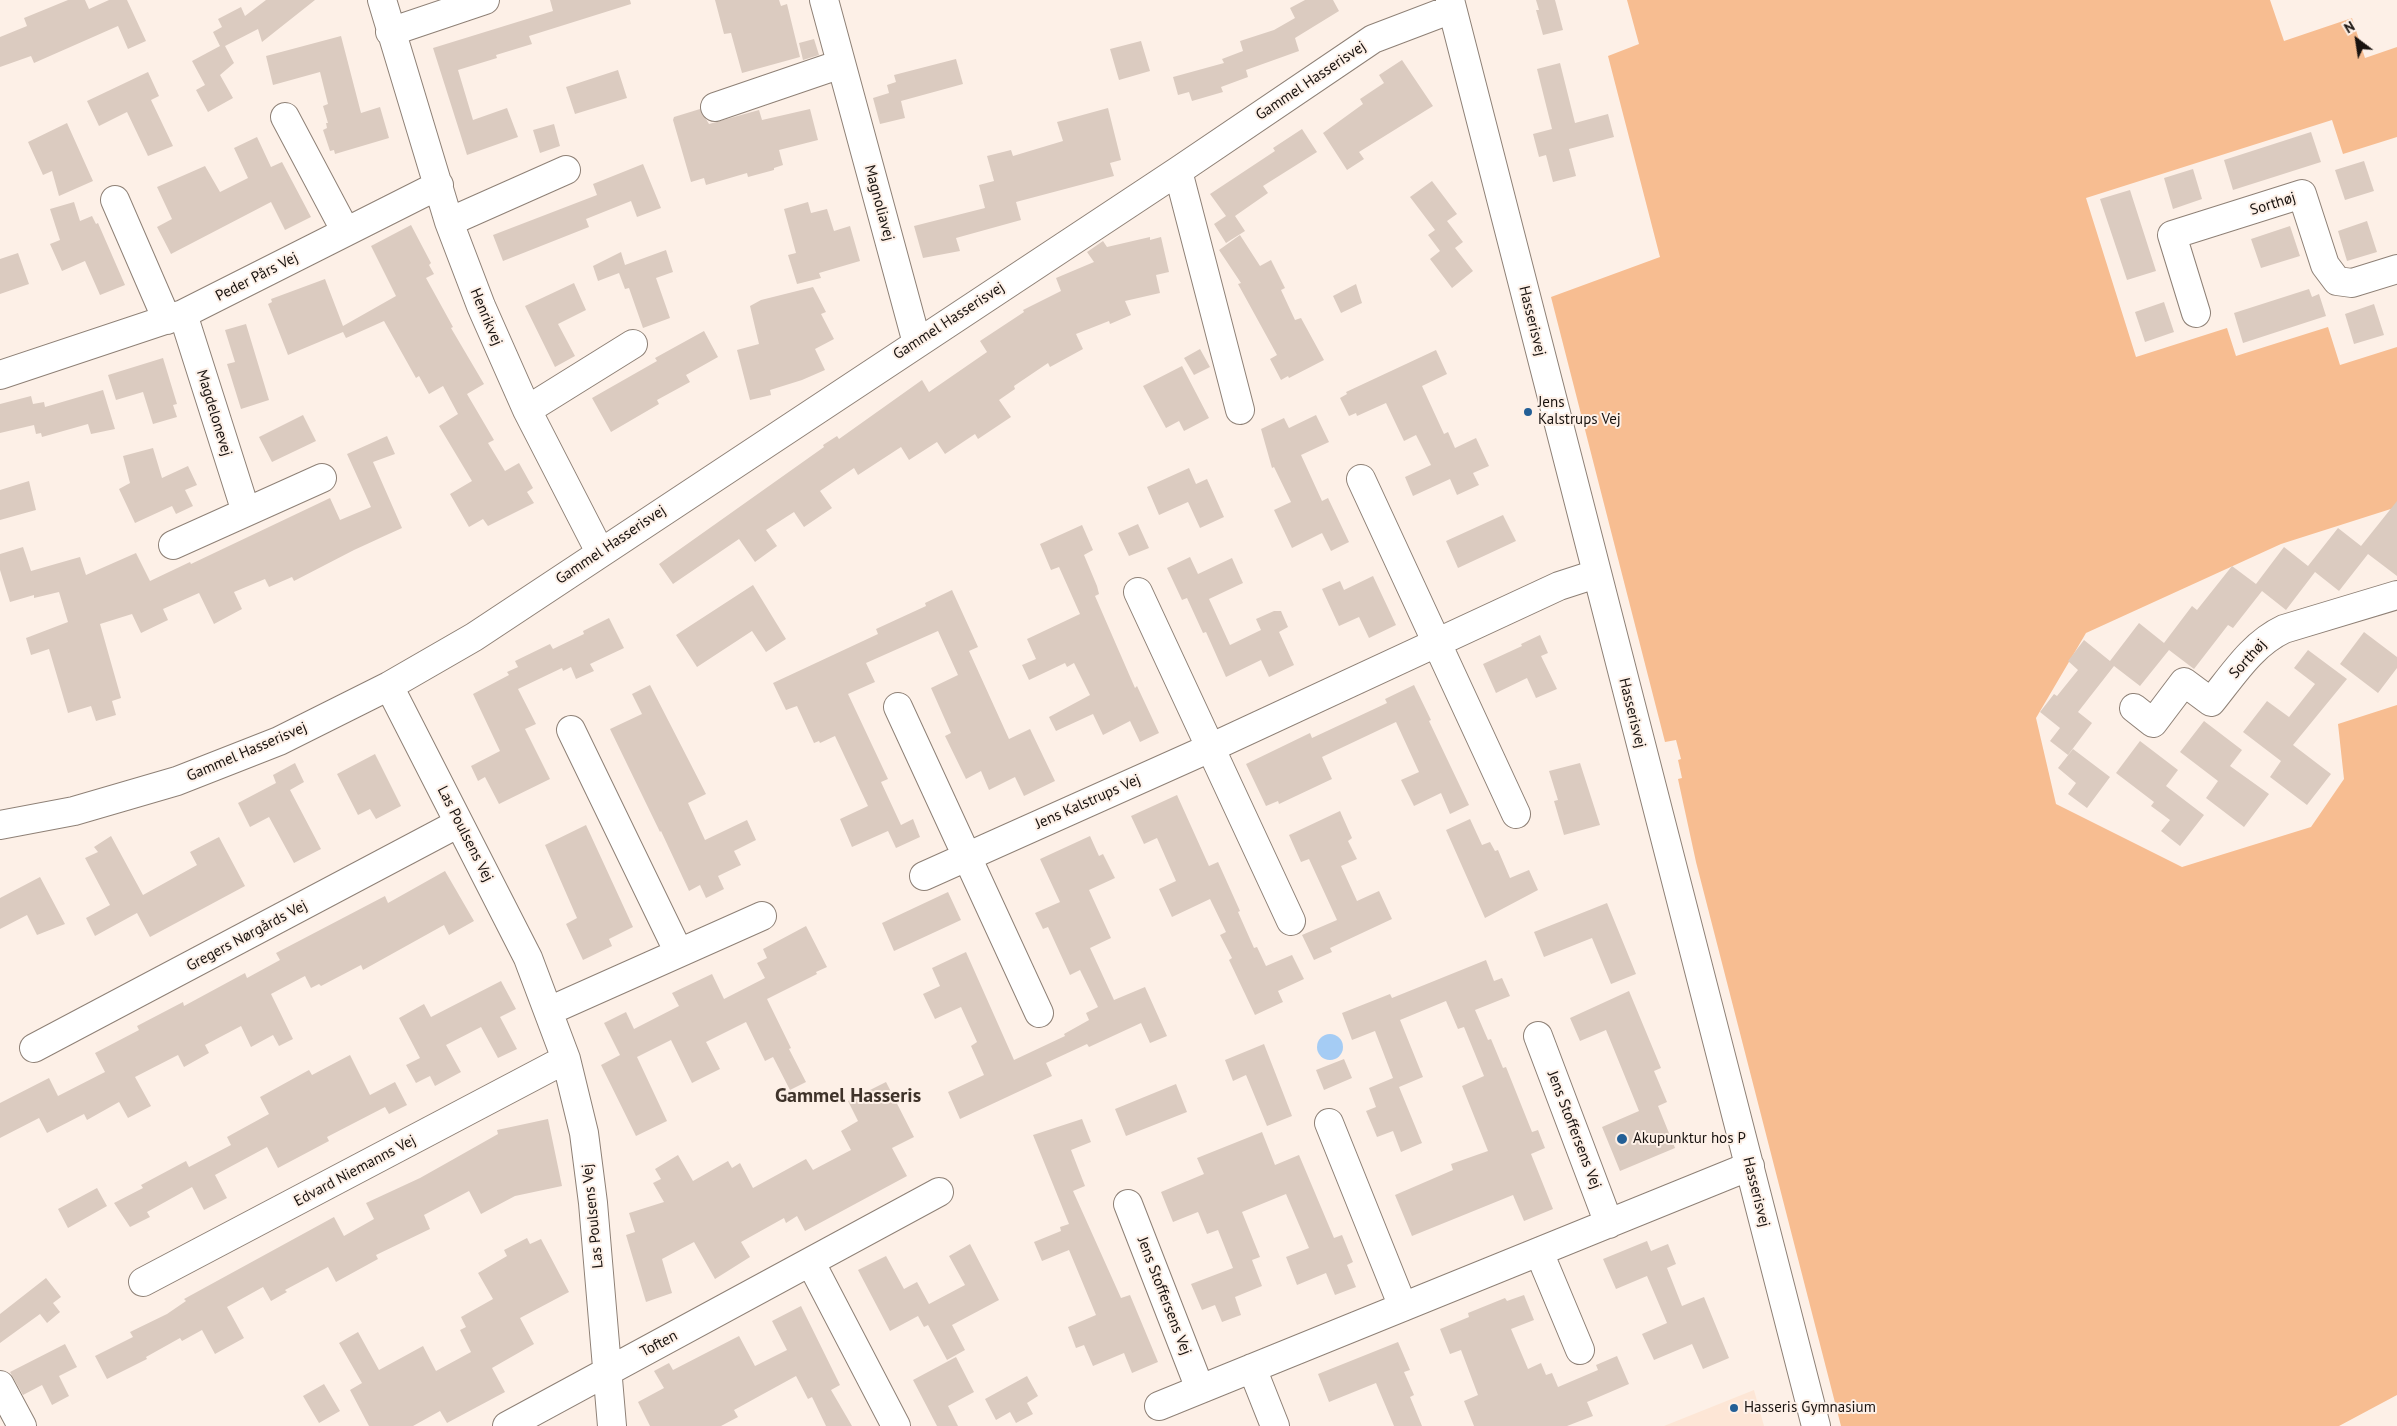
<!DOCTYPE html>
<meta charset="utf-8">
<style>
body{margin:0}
#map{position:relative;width:2397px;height:1426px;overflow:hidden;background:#fdf0e7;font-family:"PT Sans",sans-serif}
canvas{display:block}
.north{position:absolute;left:2332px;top:15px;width:50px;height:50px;-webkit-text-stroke:4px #fdf0e7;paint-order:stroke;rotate:329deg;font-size:14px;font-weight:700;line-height:20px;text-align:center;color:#18120f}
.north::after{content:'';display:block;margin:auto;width:18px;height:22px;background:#18120f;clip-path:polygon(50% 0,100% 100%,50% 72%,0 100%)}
</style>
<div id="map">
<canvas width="2397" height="1426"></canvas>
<div class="north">N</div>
</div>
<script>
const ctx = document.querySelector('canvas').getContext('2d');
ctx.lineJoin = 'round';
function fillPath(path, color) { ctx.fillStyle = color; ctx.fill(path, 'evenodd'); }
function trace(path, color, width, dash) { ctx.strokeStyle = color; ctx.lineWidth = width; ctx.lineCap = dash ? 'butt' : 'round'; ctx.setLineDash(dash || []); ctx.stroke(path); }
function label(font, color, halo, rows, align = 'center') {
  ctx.font = font + ' "PT Sans",sans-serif'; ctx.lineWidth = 4; ctx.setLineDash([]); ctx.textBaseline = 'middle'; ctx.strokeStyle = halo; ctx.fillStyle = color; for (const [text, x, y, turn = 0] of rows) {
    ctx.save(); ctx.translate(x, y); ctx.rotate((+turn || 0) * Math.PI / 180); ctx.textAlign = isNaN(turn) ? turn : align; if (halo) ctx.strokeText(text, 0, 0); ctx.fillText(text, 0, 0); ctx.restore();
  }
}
fillPath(new Path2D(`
 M1754 1390 1764 1426H1664Z`), '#fde6d6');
fillPath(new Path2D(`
 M1627 0H2270L2284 41 2352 18 2365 58 2397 47V137L2343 154 2332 120 2086 198 2136 357 2227 328 2236 356 2328 327 2340 365 2397 347V507L2281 544 2086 633 2036 718 2056 804 2182 867 2311 827 2344 779 2338 724 2397 705V1395L2339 1426H1841L1696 862 1678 779 1682 778 1678 760 1681 759 1676 740 1665 742 1551 297 1660 257 1608 56 1639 44Z`), '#f7bd91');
fillPath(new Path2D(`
 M1317 1047a13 13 0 1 1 26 0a13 13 0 1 1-26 0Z`), '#a5ccf4');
fillPath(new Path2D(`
 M68 0H85L89 9 109 0H127L146 41 128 49 118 26 34 63 31 56 0 67V37L27 26 24 18Z
 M266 0H315L262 42 258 29 225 46 234 63 220 75 233 98 208 112 196 90 205 85 192 61 220 46 213 32 222 27 218 19 241 7 245 16Z
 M550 0H630L631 4 529 36 532 44 496 55 497 58 458 70 473 120 507 108 518 137 467 155 433 48 553 11Z
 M715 0H779L781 6 787 4 800 57 742 73 731 33 724 34Z
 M1305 0H1333L1339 11 1295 38 1299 51 1246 70 1248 77 1221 87 1223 92 1192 101 1189 92 1178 95 1173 77 1224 63 1222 59 1243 51 1240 41 1274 30 1295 18 1290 8Z
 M1536 0H1555L1563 30 1543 35 1536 10H1539Z
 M341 36 361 113 380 107 389 138 335 154 334 150 330 151 323 130 327 128 326 123H328L323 106 328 104 320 72 273 85 266 56Z
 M814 39 819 55 803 60 799 43Z
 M1141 41 1150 71 1119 80 1110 49Z
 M956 59 963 84 901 101 905 118 880 124 873 98 889 93 887 85 896 82 894 75Z
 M1402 60 1433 106 1359 152 1364 159 1347 170 1323 133 1363 104 1360 99 1384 83 1379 75Z
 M1560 63 1575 123 1608 114 1614 137 1569 149 1576 176 1553 182 1546 155 1539 157 1533 134 1552 129 1537 69Z
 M618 70 627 98 575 114 566 87Z
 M148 72 159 96 151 100 173 146 148 156 127 112 99 126 87 101Z
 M1108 108 1121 160 1110 163 1114 176 1016 202 1021 220 956 238 960 251 923 258 914 226 985 208 979 185 994 181 987 156 1011 150 1013 156 1063 141 1057 122Z
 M700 109 709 124 759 110 762 120 810 109 818 140 779 150 783 165 774 168V170L748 177 747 173 706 185 704 178 691 182 673 120 674 117Z
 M67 123 93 181 59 196 52 171 43 175 28 142Z
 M554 124 560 146 540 153 533 130Z
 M1302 129 1317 152 1263 186 1268 193 1235 216 1245 231 1226 243 1214 224 1226 216 1210 194 1275 151 1273 148Z
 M2311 132 2321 162 2233 190 2224 160Z
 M257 137 271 167 282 162 311 217 285 230 271 202 171 254 157 227 172 219 157 187 205 166 220 192 248 178 234 148Z
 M2364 161 2374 191 2345 200 2335 170Z
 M643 164 661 208 637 217 631 201 586 219 589 227 503 261 493 235 597 195 593 184Z
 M2193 169 2202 199 2173 209 2164 178Z
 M1432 181 1457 214 1447 221 1463 242 1455 248 1473 271 1452 288 1430 259 1440 251 1428 235 1435 230 1410 197Z
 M2130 190 2156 271 2127 280 2100 199Z
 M74 202 80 221 92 216 96 224 98 223 125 285 100 295 85 261 62 271 50 244 60 240 50 209Z
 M808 202 811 213 827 209 834 231 850 226 860 261 819 273 821 278 797 284 788 255 796 253 784 209Z
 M2367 221 2377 252 2347 261 2338 231Z
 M411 225 431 263 429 265 434 274 426 278 453 327 451 328 484 384 467 394 494 440 488 443 505 471 519 463 533 488 527 492 534 503 488 526 483 519 469 527 450 494 472 481 439 426 458 414 443 386 429 394 419 376 416 378 384 321 346 338 343 332 288 355 268 304 272 302 271 299 325 279 343 326 396 296 371 246Z
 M2290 226 2300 256 2261 268 2251 239Z
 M1240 235 1260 266 1271 260 1285 288 1281 290 1295 320 1301 318 1324 360 1289 378 1288 376 1281 380 1270 359 1277 355 1238 284 1241 283 1219 250Z
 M1150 237V240L1161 237 1169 272 1156 275 1160 293 1125 301 1131 315 1110 324 1109 321 1076 334 1083 349 1050 367 1048 363 1014 386 1015 389 999 400 1011 417 978 439 975 434 945 454 937 442 909 460 901 447 858 475 854 468 820 491 832 508 804 527 794 512 766 530 777 546 755 562 739 539 673 584 659 564 824 447 823 445 837 436 839 439 922 380 929 392 987 352 980 341 1024 312 1023 310 1061 291 1056 278 1094 262 1087 252 1103 241 1107 247Z
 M666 250 673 272 656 278 670 318 643 328 629 288 625 289 619 273 598 281 593 266 621 252 625 265Z
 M18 253 29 284 0 294V259Z
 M574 283 586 310 558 324 575 356 555 367 525 306Z
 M1356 284 1362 303 1341 313 1333 296Z
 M813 287 826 312 821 314 834 339 815 349 825 370 802 380 770 390 771 395 750 400 737 350 759 344 750 306 761 300Z
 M2309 289 2312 297 2319 294 2326 316 2243 343 2234 313Z
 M2164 302 2174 332 2145 342 2135 312Z
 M2374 304 2384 335 2354 344 2345 314Z
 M246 324 269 400 241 409 227 364 235 362 225 330Z
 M704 331 718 357 686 375 690 382 657 400 659 404 611 432 592 398 657 361 655 358Z
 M1200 349 1210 367 1194 375 1184 358Z
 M1436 350 1447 374 1422 386 1444 434 1448 432 1455 448 1476 438 1489 466 1473 473 1479 485 1457 495 1450 479 1413 496 1405 477 1431 465 1416 435 1404 441 1386 403 1357 416 1356 413 1349 416 1340 398 1347 394 1346 392Z
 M163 358 177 404 173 405 177 417 153 424 143 392 116 400 108 375Z
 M1182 366 1209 418 1184 431 1179 421 1166 428 1143 386Z
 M103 390 115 429 91 434 88 424 42 437 41 433 36 434 34 425 0 433V404L31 396 33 404 44 402 45 407Z
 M303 415 316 441 272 462 259 437Z
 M1316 415 1329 442 1301 455 1322 501 1328 498 1349 542 1331 551 1322 533 1292 548 1274 510 1291 502 1274 467 1272 468 1261 429 1284 418 1289 428Z
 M387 436 395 454 373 462 402 528 354 550 294 581 292 577 269 587 265 579 234 592 242 609 214 624 199 593 163 609 168 620 141 633 132 614 100 624 121 698 112 701 116 715 96 721 91 706 68 713 49 649 31 655 26 638 68 622 59 592 34 598V595L10 602 0 570V554L23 547 31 571 80 557 86 575 136 553 150 581 190 562 191 564 330 498 340 520 371 507 347 454Z
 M153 448 162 478 188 466 197 485 185 490 193 506 176 514 172 506 135 523 119 489 130 483 123 456Z
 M1189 468 1196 484 1207 479 1224 517 1200 528 1188 502 1159 515 1147 487Z
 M29 481 36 510 0 520V490Z
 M2397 501V576L2368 554 2339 591 2315 572 2286 610 2262 591 2233 628 2228 625 2194 669 2169 650 2140 686 2114 666 2078 712 2092 723 2068 755 2050 741 2060 728 2040 712 2054 694 2057 696 2078 670 2068 661 2084 640 2110 661 2139 623 2164 643 2192 606 2197 610 2232 566 2256 584 2284 547 2308 566 2338 528 2361 546Z
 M1503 515 1516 541 1458 568 1446 541Z
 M1138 524 1149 548 1129 556 1118 533Z
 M1082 525 1093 550 1084 555 1097 586 1099 594 1095 596 1135 688 1137 686 1159 733 1140 742 1130 721 1103 735 1093 714 1056 731 1049 717 1090 695 1074 663 1067 667 1065 663 1029 680 1022 665 1036 659 1027 639 1080 614 1059 567 1051 570 1040 544Z
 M1190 557 1198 574 1232 558 1243 583 1209 599 1230 645 1261 630 1256 619 1274 611H1281L1288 627 1279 632 1294 665 1269 677 1261 660 1226 677 1206 632 1203 633 1187 598 1182 600 1167 568Z
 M1373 576 1396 625 1369 638 1359 617 1339 626 1322 589 1340 581 1344 590Z
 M753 585 786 639 766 652 752 631 697 667 676 635Z
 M952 590 978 647 969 651 1009 739 1030 729 1055 781 1024 796 1015 777 989 790 981 771 966 779 945 736 951 733 931 688 958 675 938 631 866 663 875 682 848 694 888 779 881 782 901 825 913 819 920 837 896 848 888 831 852 847 840 819 868 806 835 736 820 743 819 741 814 743 797 706 786 710 773 683 878 634 876 629 926 606 925 603Z
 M609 618 624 648 590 664 594 671 576 679 571 667 563 671 562 668 518 689 536 724 525 729 550 779 499 804 485 777 478 781 471 766 500 751 473 694 509 675 507 672 518 667 515 661 550 644 553 649 584 634 583 631Z
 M2364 632 2397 657V668L2378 693 2340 664Z
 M1540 635 1548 653 1541 656 1557 689 1536 698 1527 678 1496 693 1483 664 1522 646 1521 644Z
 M2308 650 2347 679 2293 745 2331 774 2307 805 2270 777 2281 761 2243 732 2267 701 2289 717 2315 684 2294 668Z
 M650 685 706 794 688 803 705 840 747 820 756 840 734 851 741 865 718 876 724 889 706 898 700 885 689 891 661 831 660 832 610 729 642 714 632 694Z
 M1414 685 1431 720 1429 721 1469 805 1450 814 1441 793 1414 806 1401 780 1419 772 1396 722 1322 757 1332 779 1279 804 1278 801 1266 806 1246 764 1310 733 1312 738 1387 703 1385 699Z
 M2204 721 2242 750 2230 766 2269 794 2244 827 2206 798 2218 781 2180 752Z
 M2140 741 2178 770 2166 786 2204 815 2180 846 2161 831 2170 820 2151 806 2154 802 2116 773Z
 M2073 749 2110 777 2087 808 2068 794 2076 783 2058 768Z
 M375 754 401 806 376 819 370 809 358 815 337 774Z
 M295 763 304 782 290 790 321 849 294 863 269 817 250 827 238 803 276 783 273 775Z
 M1580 763 1600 825 1564 835 1554 801 1558 800 1549 771Z
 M1177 795 1209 866 1218 862 1240 911 1238 912 1254 948 1257 947 1266 966 1292 955 1304 979 1278 991 1283 1002 1255 1015 1229 960 1232 958 1220 935 1226 932 1210 899 1172 917 1159 889 1176 881 1157 838 1144 844 1131 816Z
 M1340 811 1352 838 1348 841 1357 859 1341 866 1357 901 1379 891 1392 919 1330 948 1332 952 1314 960 1302 935 1337 920 1309 859 1301 862 1289 835Z
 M1470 819 1482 845 1490 842 1495 851 1498 850 1510 878 1529 870 1538 890 1485 918 1446 830Z
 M586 825 633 927 609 939 612 946 583 960 566 924 577 918 545 845Z
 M111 836 143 895 197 865 190 852 219 837 245 886 150 937 137 913 95 936 86 918 110 905 85 858 98 852 94 847Z
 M1090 836 1099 856 1103 854 1115 878 1089 890 1111 938 1090 948 1114 1000 1145 987 1167 1036 1150 1043 1141 1023 1089 1047 1087 1044 1046 1063 1052 1076 960 1119 948 1092 984 1075 971 1046 977 1042 961 1007 935 1019 923 994 940 986 932 968 966 952 1014 1060 1065 1036 1064 1034 1089 1020 1086 1013 1098 1007 1080 970 1070 975 1048 927 1043 929 1035 913 1060 902 1040 859Z
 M445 871 474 921 449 935 444 925 363 970 361 965 321 986 319 984 311 988 305 976 271 994 293 1039 279 1046 273 1035 251 1047 241 1026 205 1045 209 1053 184 1067 178 1055 135 1077 151 1106 128 1118 119 1102 87 1120 84 1114 47 1133 39 1118 0 1138V1103L49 1078 58 1096 105 1072 95 1053 139 1030 137 1026 183 1002 184 1006 245 973 247 978 280 960 276 953 385 896 388 903Z
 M40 877 65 924 37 935 27 915 0 929V898Z
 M948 892 961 920 894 951 882 923Z
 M1607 903 1636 974 1611 984 1592 938 1544 957 1534 932Z
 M806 926 827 967 816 972 817 974 767 999 791 1048 789 1049 806 1082 790 1090 773 1057 765 1061 746 1022 706 1042 720 1069 692 1083 671 1040 637 1057 667 1121 636 1136 601 1065 620 1055 604 1023 626 1012 634 1029 679 1006 672 993 712 974 724 999 765 978 757 963 767 958 763 949Z
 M1486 960 1494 981 1502 978 1510 996 1475 1010 1488 1040 1491 1039 1503 1068 1506 1067 1532 1132 1538 1130 1545 1148 1531 1154 1553 1209 1524 1221 1513 1195 1412 1236 1395 1195 1453 1170 1451 1164 1488 1151 1462 1086 1484 1076 1464 1027 1458 1029 1446 1001 1400 1020 1423 1077 1399 1087 1422 1143 1401 1152 1393 1131 1377 1137 1366 1111 1376 1107 1369 1088 1393 1078 1375 1031 1352 1040 1342 1013 1390 994 1392 998Z
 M501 981 516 1009 500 1017 517 1049 498 1058 481 1027 446 1045 461 1072 435 1086 430 1076 416 1083 406 1065 420 1058 399 1018 424 1004 431 1017Z
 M1629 991 1661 1068 1654 1071 1667 1102 1658 1106 1675 1148 1620 1171 1602 1127 1639 1111 1606 1030 1580 1041 1570 1018Z
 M1264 1044 1292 1116 1267 1126 1246 1075 1233 1081 1225 1060Z
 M350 1055 370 1095 395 1082 407 1105 389 1114 385 1107 327 1137 329 1141 278 1168 267 1147 215 1175 227 1198 204 1210 192 1187 147 1212 150 1217 130 1227 114 1203 143 1188 141 1185 186 1161 189 1167 231 1145 227 1137 269 1114 260 1097 309 1070 312 1075Z
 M1344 1059 1352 1078 1324 1090 1316 1070Z
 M886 1082 914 1137 892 1148 907 1176 805 1231 797 1216 786 1223 784 1218 741 1242 750 1257 715 1279 694 1242 662 1259 672 1293 646 1302 626 1235 635 1232 629 1213 664 1202 653 1183 661 1179 655 1169 678 1155 693 1181 728 1161 732 1168 740 1163 753 1188 806 1159 813 1170 851 1150 841 1131 858 1121 848 1101Z
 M1176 1084 1187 1112 1126 1136 1115 1109Z
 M548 1119 562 1186 515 1196 481 1214 469 1191 424 1215 430 1229 376 1255 378 1259 336 1282 328 1267 285 1290 287 1292 271 1301 263 1287 227 1307 244 1338 215 1354 202 1330 182 1341 180 1338 146 1357 147 1359 107 1379 95 1356 133 1337 130 1332 167 1314 186 1301 184 1299 334 1217 344 1236 374 1219 366 1203 420 1178 452 1160 498 1134 497 1130Z
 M1082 1119 1091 1142 1071 1150 1085 1186 1073 1191 1121 1298 1130 1295 1158 1362 1132 1373 1124 1353 1093 1366 1084 1345 1076 1348 1068 1327 1096 1315 1069 1250 1042 1261 1034 1242 1061 1231 1060 1227 1069 1224 1033 1135Z
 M1262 1132 1275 1165 1299 1155 1334 1238 1342 1235 1353 1262 1347 1265 1356 1287 1335 1295 1326 1273 1297 1285 1286 1257 1309 1248 1286 1194 1242 1212 1260 1257 1252 1260 1262 1286 1235 1297 1241 1315 1222 1322 1215 1305 1202 1310 1191 1284 1233 1268 1218 1230 1207 1234 1198 1212 1173 1222 1161 1192 1204 1174 1197 1158Z
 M97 1188 107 1206 68 1228 58 1209Z
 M527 1238 530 1244 541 1239 569 1292 520 1318 534 1344 492 1368 505 1392 447 1423 440 1411 413 1426H369L350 1390 362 1383 339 1343 358 1332 379 1370 423 1346 436 1371 471 1352 460 1330 466 1327 461 1317 493 1299 478 1273 507 1256 504 1250Z
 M1647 1241 1651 1251 1668 1244 1676 1264 1667 1268 1682 1306 1704 1297 1729 1358 1703 1369 1692 1344 1654 1360 1642 1334 1667 1323 1647 1276 1616 1289 1603 1259Z
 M970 1244 999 1300 952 1325 965 1350 947 1360 928 1325 924 1327 918 1316 890 1331 858 1270 886 1256 904 1289 917 1282 929 1304 965 1285 949 1256Z
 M46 1278 61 1297 53 1303 60 1312 47 1323 40 1314 0 1343V1314Z
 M1524 1295 1534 1320 1511 1329 1528 1369 1541 1363 1546 1375 1552 1373 1558 1387 1598 1370 1596 1365 1617 1356 1629 1384 1587 1402 1593 1416 1567 1426H1474L1464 1401 1478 1395 1461 1350 1450 1354 1440 1329 1469 1317 1468 1313 1505 1298 1507 1301Z
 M801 1306 840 1385 831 1390 852 1426H826L812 1397 808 1399 796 1376 734 1410 738 1417 721 1426H650L638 1402 664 1388 654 1371 669 1363 673 1370 739 1336 755 1366 787 1350 772 1321Z
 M1398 1342 1410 1370 1404 1372 1414 1395 1410 1397 1422 1426H1394L1376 1383 1329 1402 1318 1374Z
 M65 1344 77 1367 59 1376 69 1396 52 1405 42 1385 23 1395 10 1372Z
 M956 1357 974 1392 948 1406 958 1426H937L913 1380Z
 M1027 1376 1038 1396 1027 1403 1033 1414 1016 1423 1010 1412 996 1420 985 1399Z
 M324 1384 340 1411 319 1423 303 1396Z`), '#dbcbc0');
const minor = new Path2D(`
 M382 0 449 222 481 306 527 410 600 552
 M824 0 917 343
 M1450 0 1816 1426
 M390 32 485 0
 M715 107 841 64
 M285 117 346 232
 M1178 171 1240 410
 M115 200 167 320
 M449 222 566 170
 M2196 313 2172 235 2302 194 2325 265 2337 281 2352 283 2397 269
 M183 314 246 512
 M0 375 183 314 439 185
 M527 410 633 344
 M1361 479 1516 814
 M173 545 322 478
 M1138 592 1291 921
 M389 686 528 958 566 1059 584 1133 593 1203 612 1426
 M898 707 1039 1013
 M2134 708 2153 723 2184 682 2211 702C2233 675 2252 644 2284 629L2397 595
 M571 730 679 953
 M0 825 74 811 177 781 279 741 389 686 474 637 1178 171 1373 39 1452 9
 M924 876 1210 748 1559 586 1596 574
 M549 1011 762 916
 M1538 1036 1609 1224
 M34 1048 459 823
 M1329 1123 1403 1307
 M1128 1204 1200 1389
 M1539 1252 1580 1350
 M811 1263 896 1426
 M143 1282 566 1059
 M1252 1368 1275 1426
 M0 1385 22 1426
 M1159 1406 1750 1166
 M507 1426 939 1192`);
trace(minor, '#8e8076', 30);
trace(minor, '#fff', 28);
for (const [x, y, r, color] of [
 [1528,412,5,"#235f96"],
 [1622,1139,6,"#235f96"],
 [1734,1408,5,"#235f96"]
]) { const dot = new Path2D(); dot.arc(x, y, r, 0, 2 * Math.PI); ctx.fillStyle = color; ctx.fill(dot); trace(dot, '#fdf0e7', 2); }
label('15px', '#18120f', '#fdf0e7', [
 ["Gammel Hasserisvej",1311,81,-34],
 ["Magnoliavej",879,203,75],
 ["Sorthøj",2273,204,-17],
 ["Peder Pårs Vej",257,277,-27],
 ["Henrikvej",486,317,67],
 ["Gammel Hasserisvej",949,321,-33],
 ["Hasserisvej",1532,321,76],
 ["Magdelonevej",214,413,73],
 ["Gammel Hasserisvej",611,545,-34],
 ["Sorthøj",2248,659,-48],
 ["Hasserisvej",1632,713,76],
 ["Gammel Hasserisvej",247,752,-23],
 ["Jens Kalstrups Vej",1088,802,-24],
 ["Las Poulsens Vej",465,834,63],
 ["Gregers Nørgårds Vej",247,936,-28],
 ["Jens Stoffersens Vej",1574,1130,69],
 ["Edvard Niemanns Vej",355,1171,-28],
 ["Hasserisvej",1756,1192,76],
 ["Las Poulsens Vej",593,1216,-96],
 ["Jens Stoffersens Vej",1164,1296,69],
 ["Toften",659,1344,-28]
]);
label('15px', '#18120f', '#fdf0e7', [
 ["Jens",1538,403],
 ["Kalstrups Vej",1538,420],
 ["Akupunktur hos P",1633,1139],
 ["Hasseris Gymnasium",1744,1408]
], 'left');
label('bold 20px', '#3f332a', '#fdf0e7', [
 ["Gammel Hasseris",848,1096]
]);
</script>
